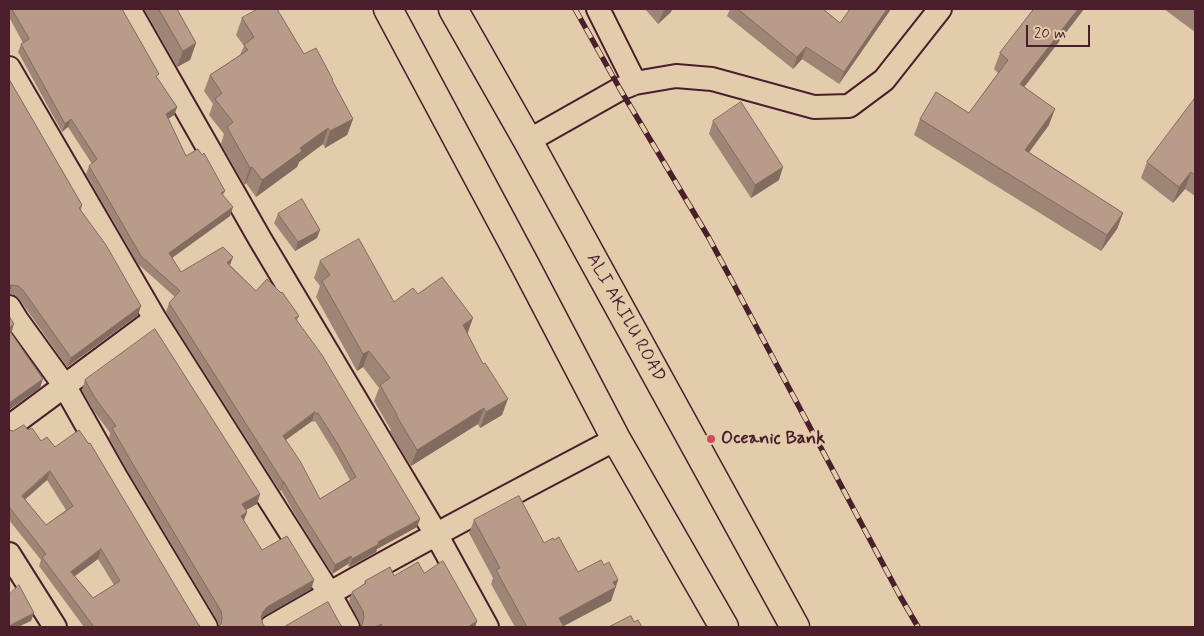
<!DOCTYPE html>
<style>
body{margin:0}
#map{position:relative;width:1204px;height:636px;overflow:hidden;background:#e3ccac;font-family:Mynerve,sans-serif}
canvas{display:block}
.frame{position:absolute;inset:0;border:10px solid #4a1f2b;pointer-events:none}
.scale{position:absolute;left:1026px;top:25px;width:64px;height:22px;box-sizing:border-box;border:2px solid #4a1f2b;border-top:0;padding-left:6px;font-size:15px;line-height:18px;white-space:nowrap;color:#4a1f2b;-webkit-text-stroke:4px #e3ccac;paint-order:stroke}
</style>
<div id="map">
<canvas width="1204" height="636"></canvas>
<div class="frame"></div>
<div class="scale">20 m</div>
</div>
<script>
const ctx = document.querySelector('canvas').getContext('2d');
ctx.lineJoin = 'round';
function trace(path, color, width, dash) { ctx.strokeStyle = color; ctx.lineWidth = width; ctx.lineCap = dash ? 'butt' : 'round'; ctx.setLineDash(dash || []); ctx.stroke(path); }
function fillPath(path, color) { ctx.fillStyle = color; ctx.fill(path, 'evenodd'); }
function label(font, color, halo, rows, align = 'center') {
  ctx.font = font + ' Mynerve,sans-serif'; ctx.lineWidth = 5; ctx.setLineDash([]); ctx.textBaseline = 'middle'; ctx.strokeStyle = halo; ctx.fillStyle = color; for (const [text, x, y, turn = 0] of rows) {
    ctx.save(); ctx.translate(x, y); ctx.rotate((+turn || 0) * Math.PI / 180); ctx.textAlign = isNaN(turn) ? turn : align; if (halo) ctx.strokeText(text, 0, 0); ctx.fillText(text, 0, 0); ctx.restore();
  }
}
const street = new Path2D(`
 M129 9 260 239 436 534 487 627
 M598 9 635 83
 M9 68 155 319 329 593 348 627
 M528 141 620 89 635 83 676 76 712 79 814 107 849 106 884 80 940 9
 M9 307 17 320 64 385 116 477 206 627
 M9 427 155 319
 M9 554 55 627
 M271 627C384 561 500 500 616 439`);
const primary = new Path2D(`
 M388 9 525 265 616 439 724 627
 M453 9 528 141 795 627`);
trace(street, '#4a1f2b', 26);
trace(primary, '#4a1f2b', 31);
trace(street, '#e3ccac', 22);
trace(primary, '#e3ccac', 28);
const rail = new Path2D(`
 M575 9 620 89 709 238 900 596 918 627`);
trace(rail, '#4a1f2b', 5.5);
trace(rail, '#e3ccac', 4, [11]);
fillPath(new Path2D(`
 M9 9H122L157 78 177 107 174 115 168 119 186 156 225 191 223 195 230 216 172 258 181 272 230 265 256 291 299 316 297 320 417 527 377 549 376 552 349 567 348 564 332 574 293 511 281 490 280 491 166 312 169 303 175 297 138 264 86 174 89 166 92 164 68 127 62 132 18 52 21 44 23 43 9 17ZM312 421 313 422 315 421 336 455 350 480 320 499 286 440Z
 M144 9H177L196 43 190 60 177 67Z
 M645 9H672L671 12 658 24Z
 M730 9H823L840 23 891 9 839 84 802 59 793 69 727 16Z
 M1033 9H1084L1024 87 1049 125 1029 152 1123 213 1117 229 1101 251 914 135 920 119 969 113 998 73 994 69 1000 53 1033 10Z
 M1164 9H1195V32Z
 M242 18 304 54 333 80 332 81 353 119 347 135 325 148 323 144 299 162 297 167 256 197 246 183 244 185 221 144 224 134 209 115 213 104 204 91 210 75 240 55 244 46 236 35Z
 M9 79 82 205 81 210 138 315 67 367 20 300 15 295 9 294Z
 M1195 98V196L1185 189 1173 203 1141 178 1147 162Z
 M713 121 779 180 751 198 709 134Z
 M278 214 317 238 295 251 274 223Z
 M320 261 394 302 418 294 467 333 502 415 480 428 478 424 411 466 390 432 391 430 374 401 379 388 363 367 357 371 316 297 320 286 314 278Z
 M85 380 260 494 257 504 246 510 247 512 244 521 262 550 314 580 311 589 264 616 262 618 263 625 219 626 217 620 127 470 109 438 110 433 91 407 82 390Z
 M9 430 13 431 28 430 41 441 55 447 201 627H84L39 566 41 560 9 520ZM47 480 66 510 46 525 25 499ZM98 559 114 585 93 598 75 576Z
 M474 520 544 543 578 572 604 565 618 580 611 601 563 626 564 627H515L491 584 493 578 469 533Z
 M424 573 477 621 475 627H360L361 626 359 621 349 601 352 592 364 584 365 581Z`), '#9e8575');
fillPath(new Path2D(`
 M666 9H672L671 12 658 24 663 12Z
 M887 9H891L839 84 844 72Z
 M1078 9H1084L1015 99 1020 84Z
 M196 43 190 60 177 67 183 51Z
 M806 47 802 59 793 69 797 57Z
 M177 107 174 115 163 122 166 114Z
 M1055 109 1049 125 1019 166 1025 150Z
 M71 119 68 127 62 132 65 124Z
 M353 119 347 135 325 148 330 131Z
 M328 128 323 144 299 162 297 167 256 197 262 180 300 148Z
 M252 167 246 183 244 185 250 168Z
 M783 167 779 180 751 198 755 185Z
 M1191 172 1185 189 1173 203 1179 187Z
 M233 207 230 216 166 262 169 253Z
 M1123 213 1117 229 1101 251 1107 235Z
 M320 230 317 238 295 251 298 242Z
 M233 257 230 265 227 263Z
 M12 285 9 294V286Z
 M141 306 138 315 67 367 71 358Z
 M473 318 467 335 463 325Z
 M14 324 11 334 9 335V328Z
 M369 351 363 367 357 371 363 354Z
 M43 379 40 388 9 410V403Z
 M508 399 502 415 480 428 486 412Z
 M484 408 478 424 411 466 417 450Z
 M315 412 312 421 280 444 283 436Z
 M50 471 47 480 19 505 22 496Z
 M283 482H284L281 490 280 491Z
 M260 494 257 504 239 514 242 504Z
 M247 512 243 521 241 516Z
 M420 519 417 527 377 549 376 552 349 567 352 559 378 542Z
 M101 549 98 559 68 581 71 572Z
 M351 556 348 564 332 574 335 565Z
 M314 580 311 589 264 616 259 621 263 612 267 607Z
 M618 580 611 601 562 627 559 618 613 582Z
 M34 613 31 621 18 627H9V626Z
 M477 621 475 627H468Z`), '#816c5f');
const building = new Path2D(`
 M12 9H122L159 74 156 76 177 107 166 114 186 156 198 149 202 155 204 153 225 191 221 193 233 207 169 253 181 272 223 247 233 257 227 263 256 291 267 279 281 293 282 292 299 316 295 318 322 355 420 519 378 542 379 544 352 559 351 556 335 565 296 503 284 482H283L169 303 180 291 141 256 89 166 97 159 71 119 65 124 21 44 29 39ZM315 412 316 414 318 413 339 446 356 477 320 499 300 461 283 436Z
 M159 9H177L196 43 183 51Z
 M258 9H277L304 54 316 48 333 80H332L353 119 330 131 328 128 300 148 302 151 262 180 252 167 250 168 227 127 233 122 215 99 222 93 210 75 248 50 244 45 254 37 242 18Z
 M738 9H823L840 23 850 9H887L844 72 806 47 797 57Z
 M1034 9H1078L1020 84 1055 109 1025 150 1123 213 1107 235 920 119 936 92 969 113 1008 60 1000 53Z
 M9 79 82 205 79 208 106 245 141 306 71 358 23 290 18 286 12 285 9 286Z
 M1195 98V175L1191 172 1179 187 1147 162Z
 M741 102 783 167 755 185 713 121Z
 M302 199 320 230 298 242 278 214Z
 M359 239 394 302 413 288 418 294 442 277 473 318 463 325 483 364 485 363 508 399 486 412 484 408 417 450 396 415H397L380 385 390 378 369 351 363 354 322 281 330 275 320 261Z
 M9 316 14 324 9 328Z
 M155 329 260 494 242 504 247 512 241 516 262 550 287 536 314 580 267 607 263 612 261 617 263 625 266 627H218L221 624 222 618 221 611 131 461 112 428 116 426 95 398 85 380Z
 M9 330 43 379 9 403Z
 M24 425 28 430 32 428 41 441 47 437 55 447 79 430 89 444 90 443 198 624 201 627H94L42 557 46 554 9 507V430L13 431ZM50 471 73 506 46 525 22 496ZM101 549 120 581 93 598 71 572Z
 M519 496 544 543 553 538 554 540 559 537 578 572 601 560 604 565 609 562 618 580 613 582 616 587 559 618 564 627H527L496 570 500 568 474 520Z
 M443 561 477 621 468 627H382L381 624 376 627H360L362 625 364 617 363 611 352 592 366 583 365 581 390 567 394 576 418 562 424 573Z
 M19 585 34 613 9 626V595Z
 M328 602 340 624 343 627H284Z
 M631 616 634 622 638 620 642 627H609Z`);
fillPath(building, '#b89b88');
trace(building, '#816c5f', 1);
for (const [x, y, r, color] of [
 [711,439,5,"#d1495b"]
]) { const dot = new Path2D(); dot.arc(x, y, r, 0, 2 * Math.PI); ctx.fillStyle = color; ctx.fill(dot); trace(dot, '#e3ccac', 2); }
label('18px', '#4a1f2b', '#e3ccac', [
 ["ALI AKILU ROAD",625,318,61]
]);
label('bold 18px', '#4a1f2b', '#e3ccac', [
 ["Oceanic Bank",721,439]
], 'left');
</script>
